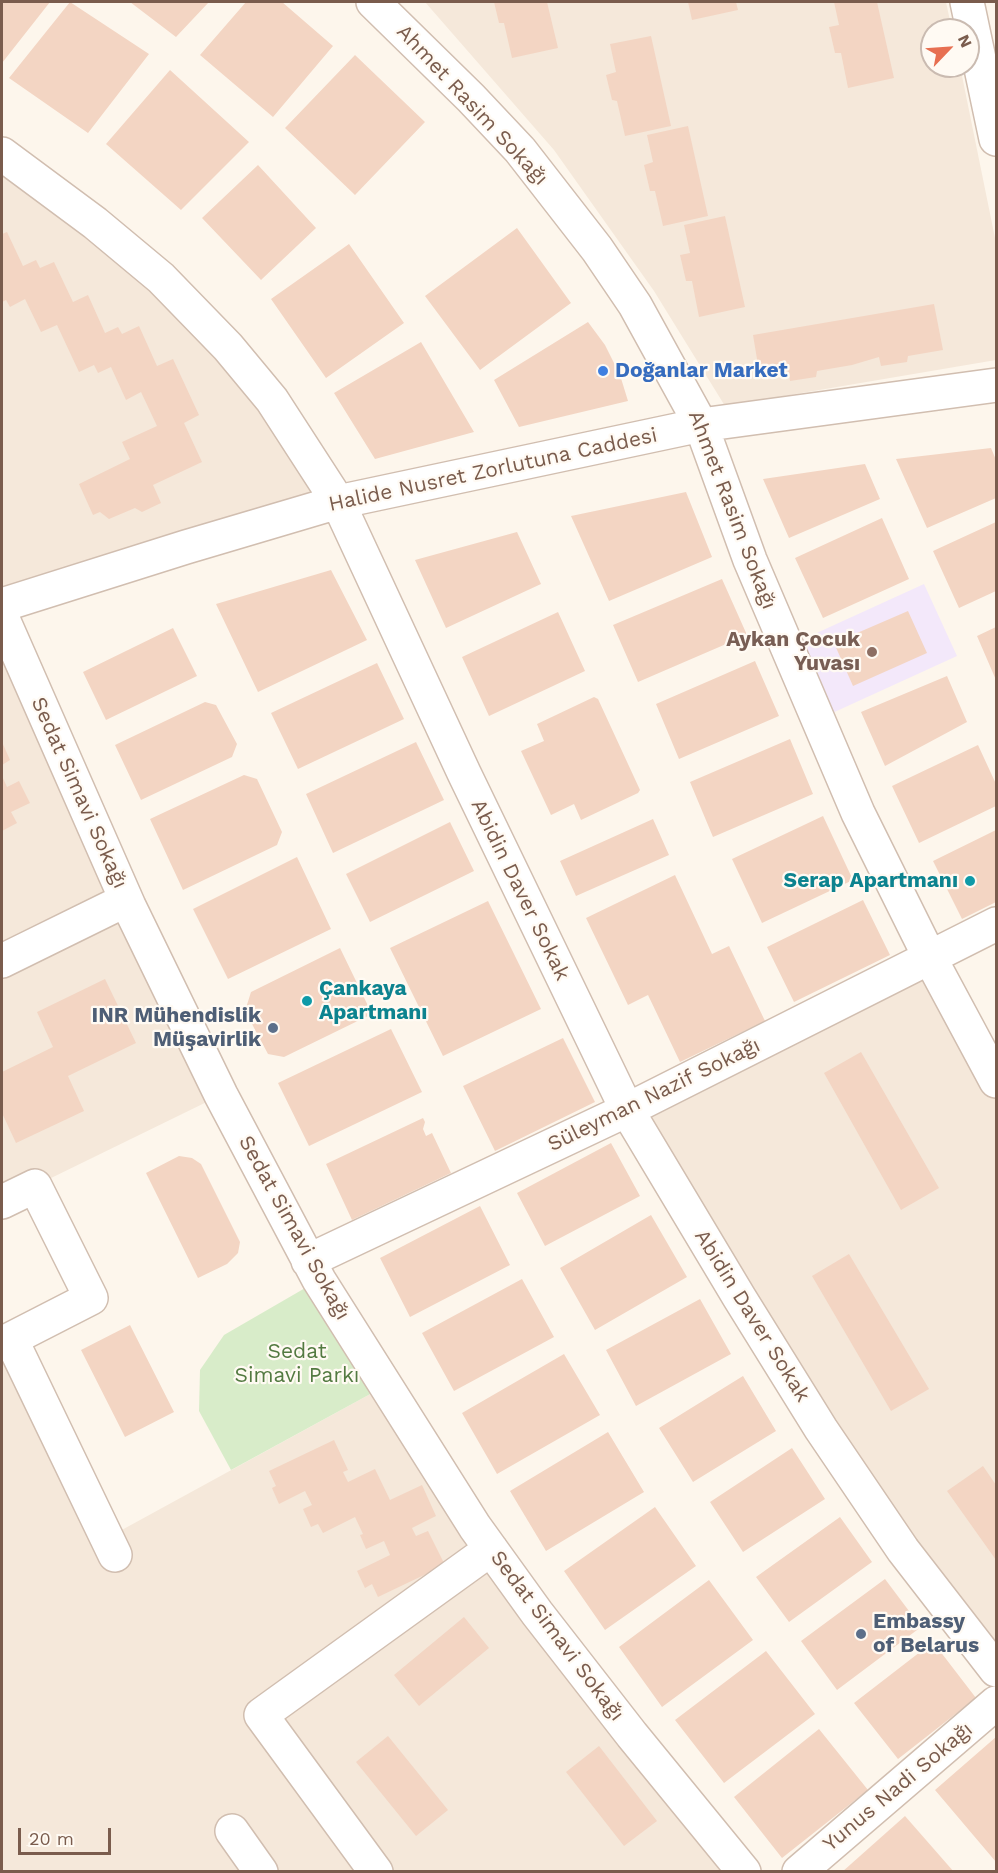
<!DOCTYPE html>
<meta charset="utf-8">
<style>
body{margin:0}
#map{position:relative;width:998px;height:1873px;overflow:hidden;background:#fdf6ec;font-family:"Work Sans",sans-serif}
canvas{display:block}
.frame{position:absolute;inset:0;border:3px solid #7a5c4d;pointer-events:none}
.north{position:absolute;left:920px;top:18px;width:60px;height:60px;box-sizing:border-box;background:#fffaf3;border:2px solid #cabbb1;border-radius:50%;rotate:65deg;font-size:16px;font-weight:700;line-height:24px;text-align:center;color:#7a5c4d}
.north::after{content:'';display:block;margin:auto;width:21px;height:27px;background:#e76f51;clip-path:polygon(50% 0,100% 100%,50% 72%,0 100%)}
.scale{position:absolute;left:18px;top:1828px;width:93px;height:27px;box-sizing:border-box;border:3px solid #7a5c4d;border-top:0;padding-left:8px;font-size:18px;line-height:21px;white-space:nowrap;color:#7a5c4d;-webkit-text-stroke:4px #fffaf3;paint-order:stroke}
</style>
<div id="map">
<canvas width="998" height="1873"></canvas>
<div class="frame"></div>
<div class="north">N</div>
<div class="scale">20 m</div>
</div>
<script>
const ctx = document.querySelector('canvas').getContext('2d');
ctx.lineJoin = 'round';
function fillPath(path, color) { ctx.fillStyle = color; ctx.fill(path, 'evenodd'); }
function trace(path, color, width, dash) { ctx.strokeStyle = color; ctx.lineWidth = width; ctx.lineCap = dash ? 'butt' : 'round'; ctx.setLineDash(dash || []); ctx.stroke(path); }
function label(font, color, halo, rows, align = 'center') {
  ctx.font = font + ' "Work Sans",sans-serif'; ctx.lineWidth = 4.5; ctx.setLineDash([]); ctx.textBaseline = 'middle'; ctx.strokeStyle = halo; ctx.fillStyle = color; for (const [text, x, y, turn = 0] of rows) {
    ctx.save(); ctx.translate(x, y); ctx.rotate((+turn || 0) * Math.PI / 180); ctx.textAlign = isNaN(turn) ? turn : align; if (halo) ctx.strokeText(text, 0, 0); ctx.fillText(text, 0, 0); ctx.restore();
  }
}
fillPath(new Path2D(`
 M425 2H946L952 30H932V66H960L996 243V360L725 406 654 291 554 150Z
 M2 154 161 278 338 502 2 605Z
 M2 617 221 1095 2 1202Z
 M930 958 996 1081V1670L627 1110Z
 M2 1344 98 1543 385 1386 744 1871H2Z`), '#f5e8da');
fillPath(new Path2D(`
 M924 584 957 656 817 720 786 647Z`), '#f3e8fa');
fillPath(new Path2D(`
 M319 1280 385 1386 231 1470 199 1411 200 1370 224 1335Z`), '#d8ecc9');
fillPath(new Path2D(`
 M2 2H50L2 63Z
 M70 2 149 54 88 133 9 78Z
 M130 2H209L176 37Z
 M246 2H282L333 46 273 117 200 55Z
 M494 2H547L558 48 512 58 504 23H499Z
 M688 2H736L738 10 692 20Z
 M834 2H877L894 78 848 88 841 53H835L829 27 839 25Z
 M651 36 671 126 625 136 617 101 612 100 606 75 616 72 610 44Z
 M355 55 425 122 355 195 285 128Z
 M170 70 249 142 181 210 106 144Z
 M688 126 708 216 663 226 655 191H650L644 165 653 162 647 135Z
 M258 165 316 228 261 280 202 218Z
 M725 216 745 307 699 317 692 281H686L680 255 690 253 684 225Z
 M517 228 571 303 480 370 425 296Z
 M7 232 23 266 36 260 40 268 54 262 73 302 88 295 105 333 118 327 122 334 139 326 157 366 173 359 199 415 184 423 202 462 153 485 161 503 142 512 135 508 109 519 100 512 93 515 79 484 130 459 122 442 157 426 141 392 126 400 111 367 98 373 94 365 79 372 57 325 41 332 25 299 10 307 6 300 2 302V234Z
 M349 244 404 323 326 378 271 299Z
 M934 304 943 350 908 356 907 362 881 366 879 357 852 365 817 371 816 377 790 381 789 372 760 377 753 335Z
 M588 322 605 345 620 375 628 401 519 427 494 380Z
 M421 342 474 432 375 459 334 393Z
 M991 448 996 460V498L927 528 896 459Z
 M865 464 880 499 789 538 763 479Z
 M686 492 712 557 609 601 571 516Z
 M882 518 909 579 823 618 795 558Z
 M996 522V591L959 608 933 551Z
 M517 532 541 584 446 628 415 560Z
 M331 570 367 640 258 692 216 604Z
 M722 579 747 635 638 682 613 625Z
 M908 611 927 653 853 686 834 643Z
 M558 612 585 671 489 716 462 657Z
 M996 627V680L977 636Z
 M173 628 197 676 106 720 83 672Z
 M755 661 779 716 679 759 656 704Z
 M377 663 404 719 298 769 271 713Z
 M947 676 967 722 885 766 861 712Z
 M594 697 598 699 640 790 638 793 581 820 574 804 551 815 521 751 544 741 537 724Z
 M205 702 216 705 237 744 232 757 141 800 115 745Z
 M790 739 813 794 713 837 690 782Z
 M2 742 10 760 2 765Z
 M416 742 444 800 333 853 306 794Z
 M978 745 996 784V806L919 843 892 786Z
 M244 775 257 779 282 832 277 845 183 890 150 819Z
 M2 776 7 787 19 781 30 803 11 812 17 823 2 831Z
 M823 816 853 880 762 923 732 859Z
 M653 819 669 855 576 896 560 861Z
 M450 822 474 871 370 922 346 874Z
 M996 830V902L962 919 933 861Z
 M297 857 331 929 228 979 193 909Z
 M675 875 712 954 729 946 765 1021 680 1062 648 995 628 1005 586 918Z
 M863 900 890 955 794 1002 767 947Z
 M488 901 541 1009 443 1056 390 948Z
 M340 948 372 1014 284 1057 268 1054 245 1011 251 992Z
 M105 979 136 1043 68 1076 84 1111 16 1143 2 1113V1072L53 1047 37 1012Z
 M391 1029 422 1092 309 1146 278 1083Z
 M563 1038 595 1102 495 1151 463 1086Z
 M861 1052 939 1188 901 1210 824 1073Z
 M423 1118 425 1122 423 1129 426 1136 432 1133 451 1173 352 1220 326 1164Z
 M611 1143 640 1196 545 1246 517 1193Z
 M179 1156 192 1158 201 1164 240 1242 238 1253 227 1264 198 1278 146 1173Z
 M480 1206 510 1265 410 1317 380 1258Z
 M651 1215 687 1277 595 1330 560 1268Z
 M849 1254 929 1389 891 1411 812 1276Z
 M522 1279 554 1337 454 1391 422 1333Z
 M700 1299 731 1354 636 1406 606 1350Z
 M130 1325 174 1412 125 1437 81 1350Z
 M564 1354 600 1415 497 1474 462 1413Z
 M743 1376 776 1431 693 1482 659 1428Z
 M608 1432 644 1492 546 1551 510 1491Z
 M334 1440 348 1470 343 1472 348 1482 375 1469 390 1500 422 1485 436 1516 412 1528 416 1536 428 1531 445 1565 378 1597 372 1584 365 1588 357 1571 390 1555 384 1541 366 1549 360 1535 363 1534 355 1517 323 1533 318 1524 311 1527 303 1509 312 1505 305 1491 279 1504 272 1488 276 1486 269 1471Z
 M792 1448 825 1499 743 1552 710 1502Z
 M983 1466 996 1485V1560L947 1491Z
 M655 1507 696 1566 605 1630 564 1571Z
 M840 1517 872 1562 789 1622 756 1577Z
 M885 1579 921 1627 837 1690 801 1641Z
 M709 1580 753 1640 662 1707 619 1647Z
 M464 1617 489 1648 419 1706 394 1675Z
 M933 1642 976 1698 898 1759 854 1703Z
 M766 1651 815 1714 724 1783 675 1720Z
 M819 1729 868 1790 782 1858 734 1797Z
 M388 1736 448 1810 416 1836 356 1762Z
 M996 1737V1862L935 1790Z
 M599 1746 657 1821 624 1846 566 1772Z
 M905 1816 954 1872H842Z`), '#f3d5c3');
const minor = new Path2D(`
 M373 2 471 98 520 150 597 249 635 305 701 425 750 560 858 813 930 958 996 1081
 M967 2 996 139
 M2 154 95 223 161 278 228 347 272 400 338 502 464 773 627 1110 739 1297 821 1429 903 1550 996 1670
 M2 605 186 547 338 502 701 425 996 385
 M2 617 129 906 221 1095 319 1280 475 1527 537 1613 632 1735 744 1872
 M2 961 126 900
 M2 1202 35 1186 91 1298 11 1339 115 1555
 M308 1261 627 1110 996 924
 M232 1831 261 1872
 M376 1872 261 1715 491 1549
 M799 1872 996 1703`);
trace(minor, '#d1beb0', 36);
trace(minor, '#fff', 33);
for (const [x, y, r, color] of [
 [603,371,6,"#3f7fe0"],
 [872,652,6,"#8d6e63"],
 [970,881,6,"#0f9aa8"],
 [307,1001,6,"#0f9aa8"],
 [273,1028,6,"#5c6f8a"],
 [861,1634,6,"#5c6f8a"]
]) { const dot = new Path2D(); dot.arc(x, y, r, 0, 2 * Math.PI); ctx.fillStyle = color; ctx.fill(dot); trace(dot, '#fffaf3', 2); }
label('21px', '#7a5c4d', '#fffaf3', [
 ["Ahmet Rasim Sokağı",472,105,47],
 ["Halide Nusret Zorlutuna Caddesi",493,470,-12],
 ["Ahmet Rasim Sokağı",732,510,69],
 ["Sedat Simavi Sokağı",79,793,66],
 ["Abidin Daver Sokak",520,890,64],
 ["Süleyman Nazif Sokağı",654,1095,-26],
 ["Sedat Simavi Sokağı",294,1228,61],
 ["Abidin Daver Sokak",752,1316,58],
 ["Sedat Simavi Sokağı",557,1636,53],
 ["Yunus Nadi Sokağı",898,1787,-40]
]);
label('bold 21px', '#366cbe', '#fffaf3', [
 ["Doğanlar Market",615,371]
], 'left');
label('bold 21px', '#785e54', '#fffaf3', [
 ["Aykan Çocuk",860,640],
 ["Yuvası",860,664]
], 'right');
label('bold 21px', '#0d838f', '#fffaf3', [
 ["Serap Apartmanı",958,881],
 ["Çankaya",319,989,"left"],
 ["Apartmanı",319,1013,"left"]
], 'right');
label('bold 21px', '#4e5e75', '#fffaf3', [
 ["INR Mühendislik",261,1016],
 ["Müşavirlik",261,1040],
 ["Embassy",873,1622,"left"],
 ["of Belarus",873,1646,"left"]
], 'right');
label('21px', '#537a41', '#fffaf3', [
 ["Sedat",297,1352],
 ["Simavi Parkı",297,1376]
]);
</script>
